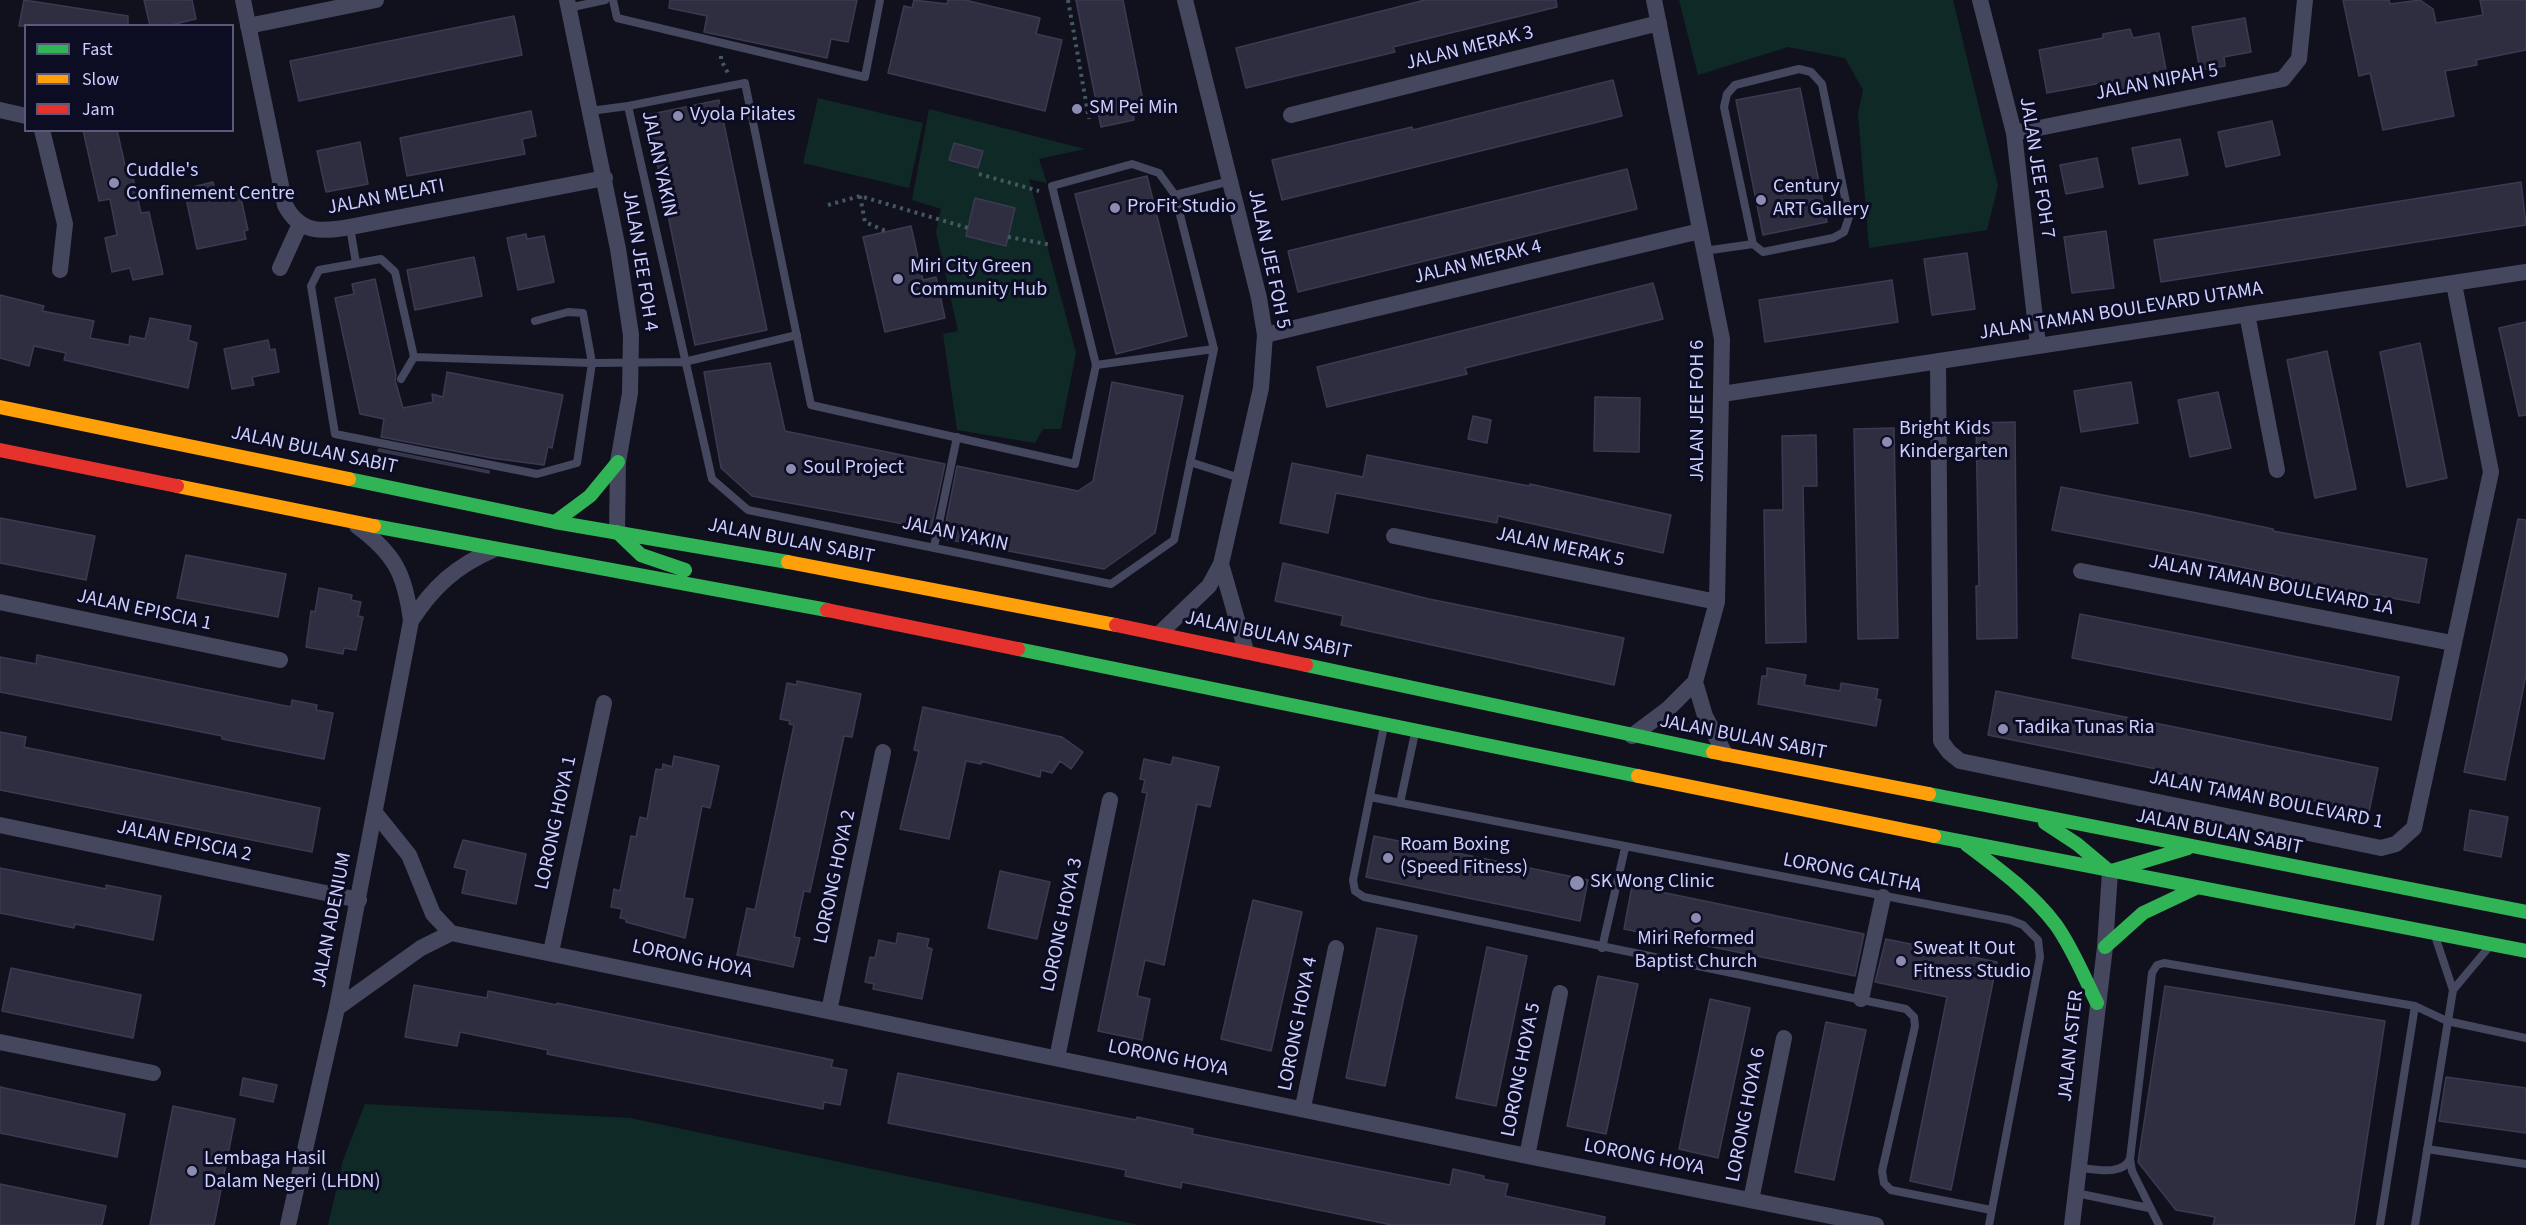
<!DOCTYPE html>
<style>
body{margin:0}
#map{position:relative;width:2526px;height:1225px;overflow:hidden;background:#11111e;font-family:"Source Sans 3",sans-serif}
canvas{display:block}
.legend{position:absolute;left:24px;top:24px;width:210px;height:108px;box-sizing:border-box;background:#0c0c23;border:2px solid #595a7b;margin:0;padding:8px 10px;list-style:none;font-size:18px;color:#cdcfff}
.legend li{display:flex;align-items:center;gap:12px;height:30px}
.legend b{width:30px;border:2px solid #595a7b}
</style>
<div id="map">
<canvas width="2526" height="1225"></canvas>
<ul class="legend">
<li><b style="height:8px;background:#30b455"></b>Fast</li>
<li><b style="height:8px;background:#ff9f0a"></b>Slow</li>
<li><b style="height:8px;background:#e5322d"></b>Jam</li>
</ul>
</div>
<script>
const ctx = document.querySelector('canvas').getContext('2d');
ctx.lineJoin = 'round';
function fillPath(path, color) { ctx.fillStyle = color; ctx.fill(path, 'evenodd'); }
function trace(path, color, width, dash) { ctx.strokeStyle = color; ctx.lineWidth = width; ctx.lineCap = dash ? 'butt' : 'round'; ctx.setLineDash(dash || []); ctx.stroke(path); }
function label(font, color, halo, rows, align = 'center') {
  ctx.font = font + ' "Source Sans 3",sans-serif'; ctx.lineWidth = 6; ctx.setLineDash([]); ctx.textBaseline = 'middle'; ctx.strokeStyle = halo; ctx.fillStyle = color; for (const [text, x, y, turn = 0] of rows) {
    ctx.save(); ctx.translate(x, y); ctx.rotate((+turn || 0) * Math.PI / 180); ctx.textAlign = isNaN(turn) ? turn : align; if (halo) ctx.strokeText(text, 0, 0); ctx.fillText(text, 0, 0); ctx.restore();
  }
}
fillPath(new Path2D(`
 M1679 0H1953L1998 186 1987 230 1869 248 1858 113 1863 90 1845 58 1788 47 1698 75Z
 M818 98 923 123 909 188 803 163Z
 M929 109 1085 149 1039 159 1047 183 1029 179 1076 353 1061 429H1043L1035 443 957 430 943 334 958 331 936 232 941 209 912 200Z
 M365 1104 630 1118 1139 1225H328L343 1160Z`), '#0e2926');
const building = new Path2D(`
 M24 0 128 16V26H19Z
 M144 0H192L196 19 167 26H150Z
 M670 0H857L848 42 831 39 827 58 704 32 707 16 669 8Z
 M914 0 947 4 948 0H965L1040 18 1036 34 1062 40 1045 111 888 73 904 6 912 8Z
 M1076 0H1123L1145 111 1133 113 1134 120 1101 127Z
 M1425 0H1556L1557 7 1393 47 1395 52 1246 88 1236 48Z
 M2343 0H2389L2390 4 2420 0 2433 9 2436 23 2483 15 2480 0H2526V50L2476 60 2477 65 2445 71 2454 116 2383 130 2370 73 2359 76Z
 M514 16 522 55 299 101 290 61Z
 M2245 18 2251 52 2224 57 2225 66 2200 70 2192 27Z
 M2130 29 2133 38 2159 33 2166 70 2138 75 2140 88 2114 93 2112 81 2047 93 2039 50 2103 38V34Z
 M1613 80 1622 116 1282 200 1272 160 1412 127 1413 130Z
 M1800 88 1827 222 1763 235 1736 100Z
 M719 100 767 330 695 345 647 115Z
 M531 111 536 136 522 139 525 154 407 176 400 138Z
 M2272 121 2280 155 2226 167 2218 132Z
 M83 130H117L127 174 132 173 141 213 149 212 163 274 133 280 130 268 112 272 105 238 117 235 110 199 99 201Z
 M2180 139 2188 175 2139 184 2132 148Z
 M360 142 368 184 326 192 317 151Z
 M954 143 983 151 978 168 949 160Z
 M2097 158 2103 187 2066 194 2060 165Z
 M1627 169 1637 209 1298 292 1288 251Z
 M1147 176 1187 336 1116 354 1075 194Z
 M213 182 216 195 239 189 248 230 244 231 246 239 197 249 184 189Z
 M2521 182 2526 225 2161 282 2154 240Z
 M975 198 1015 208 1006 246 966 236Z
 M911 226 923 280 936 277 945 318 885 332 863 237Z
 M2106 231 2114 288 2072 293 2064 237Z
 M526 234 527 239 544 236 554 282 518 290 507 238Z
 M1967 253 1975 309 1932 315 1924 259Z
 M474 257 482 296 415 310 407 270Z
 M375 279 396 375 395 380 403 408 433 402 432 394 443 397 447 372 563 395 552 448 548 447 544 465 491 458 381 437 384 419 360 414 335 298 354 294 352 284Z
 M1892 280 1898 322 1765 342 1759 300Z
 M1653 283 1663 319 1465 368 1467 374 1327 407 1317 367Z
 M0 295 44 306 42 311 94 321 90 338 129 345 130 336 145 339 150 318 191 326 188 340 197 343 188 388 64 360 66 353 34 346 29 366 0 358Z
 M2526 322V415L2519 416 2499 328Z
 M268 340 270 350 275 349 279 372 252 377 254 385 232 389 224 349Z
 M2420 343 2447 478 2407 487 2380 352Z
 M2327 351 2356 489 2315 498 2287 360Z
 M770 363 785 431 945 464 931 529 752 496 721 468 704 372Z
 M1112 382 1183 396 1155 533 1104 569 945 539 947 532H944L957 466 1078 491 1093 481Z
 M2131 382 2138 423 2081 432 2074 391Z
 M2218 392 2231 448 2190 457 2178 400Z
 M1595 397 1640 398 1639 452 1594 451Z
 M1473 416 1491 420 1487 443 1468 439Z
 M2015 422 2017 638 1977 639 1976 586H1979L1976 423Z
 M1894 428 1898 638 1858 639 1854 429Z
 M1816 435 1817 486H1803L1806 642 1766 643 1764 510H1783L1782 436Z
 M379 449 489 471V473L378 451Z
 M1367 455 1529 486 1530 484 1671 515 1663 553 1498 516 1497 523 1336 493 1328 533 1280 523 1292 463 1363 477Z
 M2061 487 2197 513 2273 529V531L2427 559 2419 603 2283 578 2284 576 2207 560 2052 530Z
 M0 518 95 536 86 580 0 563Z
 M2518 519 2526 520V675L2505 780 2464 772Z
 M186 555 286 574 278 617 177 598Z
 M1283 563 1429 599 1624 638 1614 685 1341 625 1343 616 1275 601Z
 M319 588 352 595 351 600 361 602 358 616 363 617 356 650 344 648 343 654 306 647 311 611 315 612Z
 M2080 614 2399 677 2391 720 2072 658Z
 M37 655 291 707 292 700 317 705 316 710 333 713 324 759 222 739V736L0 692V657L36 664Z
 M1767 668 1806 675 1804 685 1840 691 1841 683 1878 689 1876 699 1881 700 1876 726 1758 704 1762 676H1767Z
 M797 681 861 694 852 737 844 736 810 892 804 891 794 937 800 938 793 967 737 955 747 908 755 910 794 725 789 724 790 721 780 719 787 683 797 685Z
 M1996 691 2378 768 2369 812 1988 735Z
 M923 707 1062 737 1083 752 1071 769 1060 761 1052 773 1041 770 1040 777 981 761V764L966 761 949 839 900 829 919 751 914 750Z
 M0 732 26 737 24 747 320 808 312 852 0 790Z
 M674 756 719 766 710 808 702 806 684 898 693 899 685 938 626 922V919L620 918 622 909 611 907 614 889 620 891 631 836 636 837 640 817 647 819 656 769 662 770 663 764 672 767Z
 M1173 757 1219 767 1210 807 1197 804 1164 965 1145 960 1137 996 1150 999 1142 1040 1098 1031 1147 793 1142 792 1145 780 1140 779 1144 759 1171 765Z
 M2470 810 2508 817 2501 857 2464 850Z
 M1374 836 1588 880 1580 921 1366 877Z
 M463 840 526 854 516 904 462 893 467 870 454 867Z
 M0 868 106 889V885L161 896 153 940 75 924 74 928 0 913Z
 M1000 871 1050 882 1037 939 988 928Z
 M1632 886 1864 934 1855 976 1624 929Z
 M1253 900 1302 912 1271 1051 1221 1039Z
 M1377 928 1417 936 1385 1086 1346 1078Z
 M898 933 929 939 927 947 932 949 922 999 873 989 874 984 865 982 870 957 875 958 879 940 896 944Z
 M1886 939 1997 962 1951 1190 1910 1181 1947 997 1875 982Z
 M1487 947 1527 956 1496 1106 1456 1098Z
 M11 968 141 995 133 1038 2 1011Z
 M1598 976 1638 984 1606 1134 1567 1126Z
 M414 985 487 998 488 991 557 1005V1003L833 1060 831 1067 847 1070 840 1105 824 1102 823 1109 547 1054 548 1050 460 1032 457 1046 405 1037Z
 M2165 986 2385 1021 2354 1225H2213L2215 1217 2176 1210 2138 1162Z
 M1710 999 1750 1008 1718 1158 1679 1149Z
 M1826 1022 1866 1030 1834 1180 1795 1172Z
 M898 1073 1136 1120 1137 1117 1193 1129 1192 1134 1450 1185 1453 1169 1484 1176 1483 1179 1508 1184 1505 1196 1605 1217 1604 1225H1392L1182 1182 1181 1188 1125 1176 1126 1170 888 1123Z
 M2446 1077 2526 1088V1133L2439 1121Z
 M243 1078 277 1085 273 1102 240 1095Z
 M0 1087 125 1114 117 1157 0 1133Z
 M173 1106 235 1119 214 1225H150Z
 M0 1184 106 1206 102 1225H0Z`);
fillPath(building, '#2f2e40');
trace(building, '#3b3a52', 1.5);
trace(new Path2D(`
 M1068 0 1089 119
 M721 56V60L728 73
 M979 174 1039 191
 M860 196 865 222 888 232
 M828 205 860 196 968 228
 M1008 237 1052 245`), '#445862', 4, [3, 4.5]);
trace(new Path2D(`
 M613 0 617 18 865 77 880 0
 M568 8 605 0
 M1799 69 1811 72 1822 84 1849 217 1844 232 1833 238 1763 252 1753 244 1724 107 1727 94 1735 85Z
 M745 83 811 405 1075 464 1096 365 1052 186 1132 164 1159 173 1175 195 1214 349 1174 540 1111 584 748 510 712 479 628 106Z
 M590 111 628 106
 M1175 195 1230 181
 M350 227 356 263
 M1704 251 1753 244
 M535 321 568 312 583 313 592 363 684 362 797 335
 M1096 365 1214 349
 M401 379 414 357 395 272 381 259 319 270 311 286 335 434 537 474 577 463 592 363 414 357
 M1190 462 1240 478
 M934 547 957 437
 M1384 726 1353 880 1355 891 1364 897 1906 1009 1914 1017 1915 1026 1882 1171 1884 1183 1891 1190 1991 1210
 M1370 797 2010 920 2023 925 2038 940 2040 957 1989 1225
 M1400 803 1415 733
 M2435 936 2453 990
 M1602 948 1625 848
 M2427 1149 2526 1164
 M2130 1159 2132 1171 2159 1225
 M2080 1168C2096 1169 2122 1176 2130 1159L2152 973 2157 965 2164 963 2415 1006 2447 1021 2526 1038
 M2076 1193 2149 1208
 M2380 1225 2415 1006
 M2415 1225 2453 990 2489 947`), '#45475f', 8);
trace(new Path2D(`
 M243 0 285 205C300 234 322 232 350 227L605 178
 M567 0 618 249 631 335 630 393 618 462 617 532
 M1980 0 2014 133 2038 345
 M248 26 376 0
 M0 110 26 116
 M1291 115 1659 23
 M42 130 65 224 60 270
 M2014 133 2283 79 2299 59 2305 0
 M280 268 300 224
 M2247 314 2277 470
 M1265 335 1700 231
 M1938 361 1941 741 1949 752 1960 761 2381 848 2396 844 2414 828 2491 472 2454 284
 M1722 394 2526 272
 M1394 536 1717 602
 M1221 564 1246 651
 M2081 571 2452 643
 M0 602 280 660
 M411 621C433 587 456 566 493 550
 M1160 633 1209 586 1221 564 1261 388 1265 335 1259 298 1185 0
 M1695 682 1705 716 1725 754
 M1632 736 1668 709 1695 682 1717 602 1722 339 1654 0
 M376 814 409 855 433 914 451 933 1527 1156 1876 1225
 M0 825 359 900
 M551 952 604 703
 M1861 999 1883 897
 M337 1008 421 948 451 933
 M829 1011 883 752
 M0 1042 153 1073
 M1057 1058 1110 800
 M1303 1107 1336 948
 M1527 1156 1560 993
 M1751 1200 1784 1038
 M288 1225 337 1008 411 621C405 574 395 554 357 526
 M2072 1225 2105 947 2110 872`), '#45475f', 16);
trace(new Path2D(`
 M349 479 555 522 788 562
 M555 522 590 496 618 462
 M374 526 827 610
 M617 532 641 555 685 570
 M1018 649 1638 776
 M1306 665 1713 752
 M1929 794 2526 912
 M2045 823 2077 844 2108 870
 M1934 836 2526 951
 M1967 845C1999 869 2032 893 2056 925 2073 949 2084 977 2097 1003
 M2115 870 2188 848
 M2105 947 2143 913 2196 888`), '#30b455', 14);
trace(new Path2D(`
 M0 407 349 479
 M177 486 374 526
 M788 562 1116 625
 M1713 752 1929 794
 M1638 776 1934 836`), '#ff9f0a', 14);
trace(new Path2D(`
 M0 450 177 486
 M827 610 1018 649
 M1116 625 1306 665`), '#e5322d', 14);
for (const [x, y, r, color] of [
 [1077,109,6,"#8b8cb0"],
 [678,116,6,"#8b8cb0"],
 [114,183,6,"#8b8cb0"],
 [1761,200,6,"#8b8cb0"],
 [1115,208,6,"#8b8cb0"],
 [898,279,6,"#8b8cb0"],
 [1887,442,6,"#8b8cb0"],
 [791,469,6,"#8b8cb0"],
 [2003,729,6,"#8b8cb0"],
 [1388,858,6,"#8b8cb0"],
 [1577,883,8,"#8b8cb0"],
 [1696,918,6,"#8b8cb0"],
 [1901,961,6,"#8b8cb0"],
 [192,1171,6,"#8b8cb0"]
]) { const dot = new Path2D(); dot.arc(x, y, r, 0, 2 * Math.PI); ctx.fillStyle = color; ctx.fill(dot); trace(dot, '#0c0c23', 2); }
label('20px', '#cdcfff', '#0c0c23', [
 ["JALAN MERAK 3",1470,49,-14],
 ["JALAN NIPAH 5",2157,83,-11],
 ["JALAN YAKIN",658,164,78],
 ["JALAN JEE FOH 7",2036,168,81],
 ["JALAN MELATI",386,198,-11],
 ["JALAN JEE FOH 5",1268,259,78],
 ["JALAN JEE FOH 4",639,261,81],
 ["JALAN MERAK 4",1478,263,-14],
 ["JALAN TAMAN BOULEVARD UTAMA",2121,312,-9],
 ["JALAN JEE FOH 6",1699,411,-90],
 ["JALAN BULAN SABIT",314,451,12],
 ["JALAN YAKIN",955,535,12],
 ["JALAN BULAN SABIT",791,542,11],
 ["JALAN MERAK 5",1560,548,12],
 ["JALAN TAMAN BOULEVARD 1A",2271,586,11],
 ["JALAN EPISCIA 1",144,611,12],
 ["JALAN BULAN SABIT",1268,636,12],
 ["JALAN BULAN SABIT",1743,738,11],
 ["JALAN TAMAN BOULEVARD 1",2266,801,11],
 ["LORONG HOYA 1",557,823,-78],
 ["JALAN BULAN SABIT",2219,833,11],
 ["JALAN EPISCIA 2",184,842,12],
 ["LORONG CALTHA",1852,874,11],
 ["LORONG HOYA 2",836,877,-78],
 ["JALAN ADENIUM",333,920,-79],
 ["LORONG HOYA 3",1063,925,-78],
 ["LORONG HOYA",692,960,12],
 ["LORONG HOYA 4",1299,1024,-79],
 ["JALAN ASTER",2072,1046,-84],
 ["LORONG HOYA",1168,1059,11],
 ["LORONG HOYA 5",1522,1070,-79],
 ["LORONG HOYA 6",1747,1115,-79],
 ["LORONG HOYA",1644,1158,11]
]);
label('20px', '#cdcfff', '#0c0c23', [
 ["SM Pei Min",1089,109],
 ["Vyola Pilates",690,116],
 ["Cuddle's",126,172],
 ["Confinement Centre",126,195],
 ["Century",1773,188],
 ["ART Gallery",1773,211],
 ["ProFit Studio",1127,208],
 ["Miri City Green",910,268],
 ["Community Hub",910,291],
 ["Bright Kids",1899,430],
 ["Kindergarten",1899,453],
 ["Soul Project",803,469],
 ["Tadika Tunas Ria",2015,729],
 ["Roam Boxing",1400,846],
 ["(Speed Fitness)",1400,869],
 ["SK Wong Clinic",1590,883],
 ["Miri Reformed",1696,940,"center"],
 ["Baptist Church",1696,963,"center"],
 ["Sweat It Out",1913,950],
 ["Fitness Studio",1913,973],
 ["Lembaga Hasil",204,1160],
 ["Dalam Negeri (LHDN)",204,1183]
], 'left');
</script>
